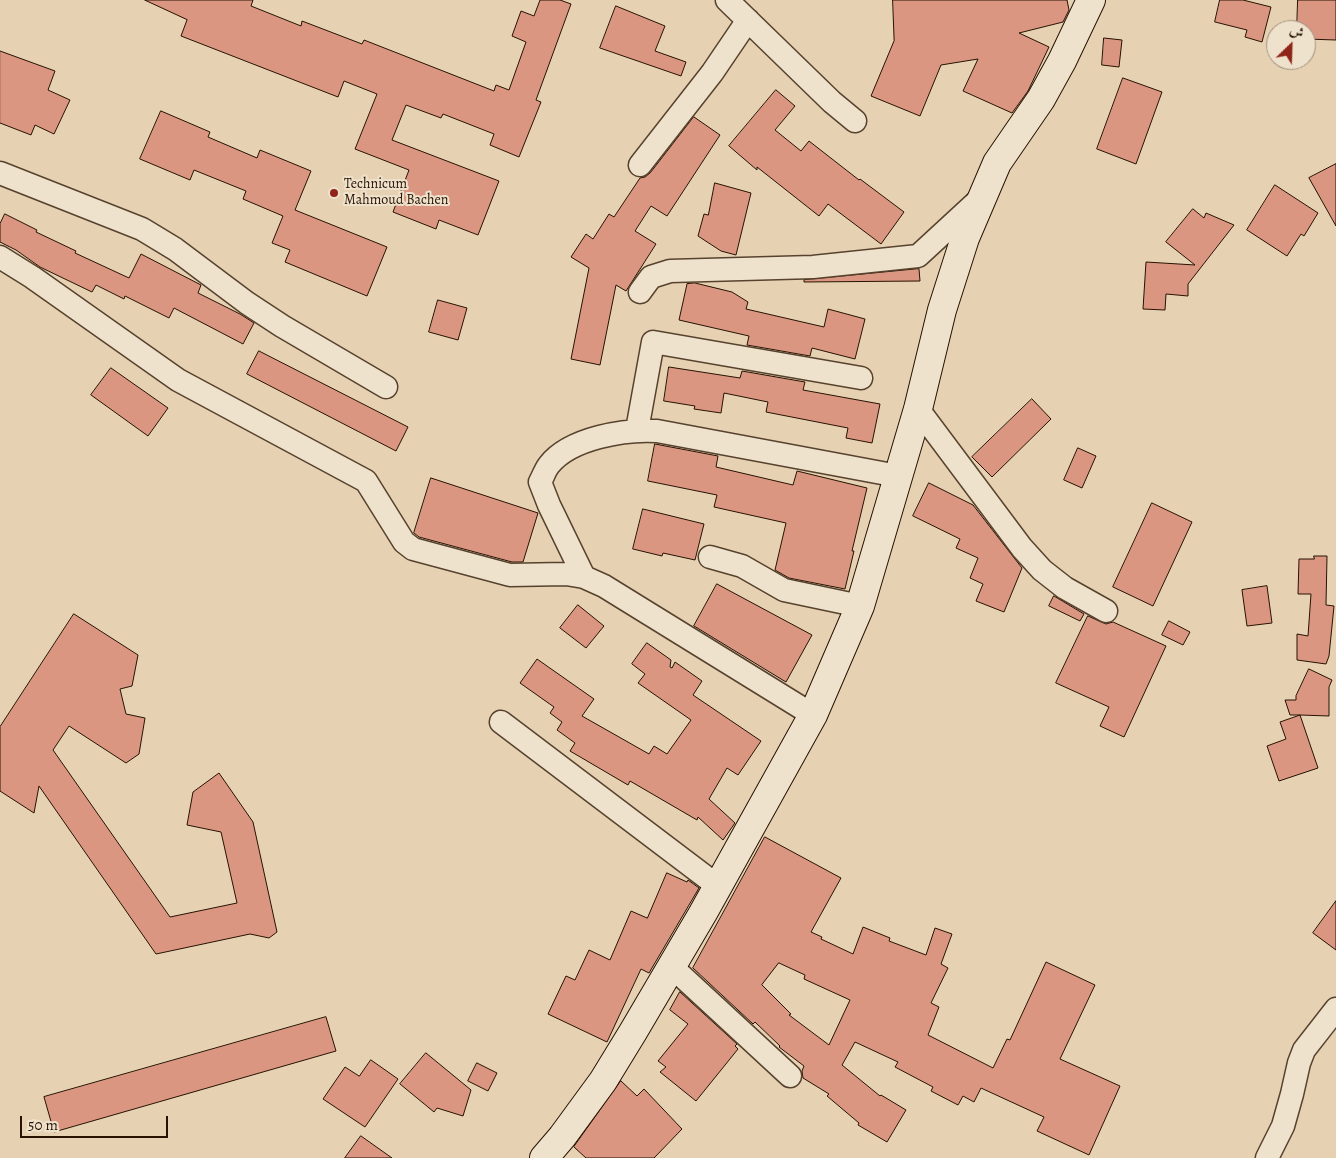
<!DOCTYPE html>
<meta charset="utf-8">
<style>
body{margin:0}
#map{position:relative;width:1336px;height:1158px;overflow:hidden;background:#e6d2b2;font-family:Alegreya,Amiri,serif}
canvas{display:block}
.north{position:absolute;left:1266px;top:20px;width:50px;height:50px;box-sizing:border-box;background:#efe2cd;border:1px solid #9f8f7c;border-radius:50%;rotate:24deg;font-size:14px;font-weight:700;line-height:20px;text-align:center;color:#271202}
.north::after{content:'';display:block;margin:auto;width:18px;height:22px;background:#8f2418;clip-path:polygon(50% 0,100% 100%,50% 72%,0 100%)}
.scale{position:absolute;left:20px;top:1116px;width:148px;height:22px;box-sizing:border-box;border:2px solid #271202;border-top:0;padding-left:6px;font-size:15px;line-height:18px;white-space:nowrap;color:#271202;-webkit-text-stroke:4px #efe2cd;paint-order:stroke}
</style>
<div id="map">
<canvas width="1336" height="1158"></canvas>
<div class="north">ش</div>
<div class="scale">50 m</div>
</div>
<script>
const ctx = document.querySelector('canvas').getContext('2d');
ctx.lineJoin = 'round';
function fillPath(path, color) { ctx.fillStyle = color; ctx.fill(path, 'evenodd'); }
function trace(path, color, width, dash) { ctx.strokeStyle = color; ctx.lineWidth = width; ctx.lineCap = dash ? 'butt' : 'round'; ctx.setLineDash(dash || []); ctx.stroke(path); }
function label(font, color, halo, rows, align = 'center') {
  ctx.font = font + ' Alegreya,serif'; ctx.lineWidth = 4; ctx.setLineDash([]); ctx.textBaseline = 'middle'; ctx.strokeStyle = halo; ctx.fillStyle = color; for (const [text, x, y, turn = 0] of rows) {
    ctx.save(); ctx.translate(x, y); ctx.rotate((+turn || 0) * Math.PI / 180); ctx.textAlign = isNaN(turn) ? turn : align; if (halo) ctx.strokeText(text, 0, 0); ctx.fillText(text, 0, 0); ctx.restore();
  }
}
const building = new Path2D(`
 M145 0H253L251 6 301 26 302 21 362 44 364 40 494 91 496 85 509 90 526 42 512 36 521 11 534 16 540 0H560L571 4 536 100 541 102 519 157 490 145 494 134 443 114 441 118 406 105 392 140 499 181 478 235 439 220 436 229 393 212 409 170 355 149 377 94 344 81 338 97 181 36 187 20Z
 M893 0H1067L1069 10 1063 22 1019 33 1049 47 1028 91 1012 113 963 91 978 59 941 65 920 116 871 96 894 41Z
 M1220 0H1243L1271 7 1262 42 1245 37 1247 30 1215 22Z
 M1298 0H1336V40L1306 39V30H1297Z
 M616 6 665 26 655 51 686 62 681 76 600 48Z
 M1104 38 1122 40 1119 67 1102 65Z
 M0 51 55 71 48 90 70 100 54 134 35 125 31 135 0 123Z
 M1123 78 1162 92 1136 164 1097 149Z
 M776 90 795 106 775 130 801 151 809 141 859 180 860 179 904 212 881 244 828 204 819 216 757 167V170L729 146Z
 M161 111 210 132 208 137 257 158 260 150 311 171 295 210 387 247 367 296 285 262 290 250 272 243 283 216 243 199 246 191 194 170 190 180 140 159Z
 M694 117 720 135 667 216 651 206 635 231 656 244 626 291 616 285 600 365 571 359 589 268 571 257 586 234 593 239 609 214 614 217 640 178 645 177 650 173Z
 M1336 164V226L1309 178Z
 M715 183 751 193 736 255 721 251 698 236 704 214 708 215Z
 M1275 185 1318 213 1304 236 1301 234 1287 256 1247 230Z
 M1193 209 1204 218 1206 213 1234 225 1188 284V296L1166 294 1165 310 1143 309 1146 262 1195 265 1166 242Z
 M5 214 37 230 36 232 76 251 75 253 129 278 141 254 201 285 198 293 240 314 254 323 243 344 174 308 169 318 125 296 124 299 96 285 92 292 40 267 16 250 0 242V224Z
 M919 269 920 281 804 282V280Z
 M695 283 732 292 748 302 746 309 824 327 828 309 865 319 855 359 812 348 810 356 747 345 749 336 679 320 687 284Z
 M438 300 467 308 458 340 429 332Z
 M259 351 408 427 396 451 247 374Z
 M669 367 740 378 742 371 805 382 803 390 880 404 872 443 846 438 848 428 766 412 768 402 724 393 721 413 694 409 695 406 664 401Z
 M111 368 168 408 148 436 91 395Z
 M1032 399 1051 419 992 477 972 457Z
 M655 444 718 456 716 467 793 485 797 471 867 488 852 551H854L845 589 789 578 775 570 786 523 714 507 717 495 648 481Z
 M1078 448 1096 456 1082 488 1064 480Z
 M431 478 538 513 523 562H512L419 537 414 533Z
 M929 483 973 505 1022 568 1004 612 976 601 983 584 970 578 978 558 956 548 960 539 913 516Z
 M1152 503 1192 522 1153 606 1113 587Z
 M643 509 704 524 695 560 663 553 662 556 633 549Z
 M1314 556H1327L1326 605 1334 606 1329 656 1326 664 1297 660V634L1308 636 1311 594H1298L1299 559H1314Z
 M717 584 812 635 786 682 694 626Z
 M1267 586 1272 623 1247 626 1242 590Z
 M1054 596 1084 614 1080 621 1049 606Z
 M578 605 604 626 586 648 560 628Z
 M74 614 138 655 132 686 120 689 126 714 145 718 139 754 126 763 69 726 53 750 170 917 237 903 221 832 187 825 193 792 219 773 253 822 277 932 269 938 250 934 156 954 39 786 34 813 0 791V727Z
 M1088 616 1106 624 1113 622 1166 646 1124 737 1100 726 1109 707 1056 683Z
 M1169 621 1190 632 1183 645 1162 635Z
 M647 643 671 660 670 667 672 668 675 662 702 681 693 695 761 741 738 775 727 768 709 799 735 823 723 840 698 817 697 820 630 781 628 785 570 751 575 743 557 730 562 722 550 713 554 707 520 683 537 659 594 699 582 716 649 754 654 746 667 754 691 720 638 683 645 674 632 664Z
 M1309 669 1332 680 1329 687V716L1300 715 1318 768 1279 781 1267 746 1286 739 1280 722 1300 715H1290L1285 700H1296V696Z
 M765 837 841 878 811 932 822 937 821 939 853 954 863 927 890 938 889 941 926 955 935 928 952 934 941 964 948 968 931 1003 939 1007 928 1035 993 1068 1007 1039 1010 1040 1046 962 1095 985 1060 1059 1120 1086 1089 1155 1037 1131 1044 1117 981 1088 974 1102 963 1096 958 1105 931 1091 933 1087 895 1067 898 1062 855 1042 842 1065 880 1096 881 1095 906 1110 887 1142 858 1125 859 1123 827 1096 829 1094 803 1078 802 1071 804 1066 779 1047 780 1046 755 1022 753 1024 693 968ZM779 963 805 975 804 979 850 1000 829 1045 789 1015 791 1014 762 985Z
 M667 873 687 882 688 880 699 888 649 973 641 969 607 1042 548 1014 566 976 575 980 589 950 610 960 631 911 647 918Z
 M1336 901V950L1313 933Z
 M680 992 737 1044 735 1046 738 1049 696 1101 660 1072 666 1067 658 1061 688 1024 670 1010Z
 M326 1017 336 1051 54 1132 44 1097Z
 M426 1053 471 1090 463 1116 437 1108 434 1112 400 1084Z
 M371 1060 398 1079 365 1127 323 1099 345 1067 359 1076Z
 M477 1063 497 1073 488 1091 468 1081Z
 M621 1081 637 1096 644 1089 682 1129 654 1158H586L574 1147Z
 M361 1136 392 1158H345Z`);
fillPath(building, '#da9681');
trace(building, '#271202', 1);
const street = new Path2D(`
 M727 0 832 102 855 121
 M640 165 712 73 748 20
 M0 173 142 229 175 249 247 303 282 326 386 387
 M0 257 32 277 178 380 366 481 404 542 413 549 510 575 566 574 584 577 604 586 813 715
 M640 292 651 277 670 271 813 267 918 256 982 197
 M918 409 1022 548 1042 570 1065 588 1106 611
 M637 430 653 342 861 378
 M710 557 742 566 784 590 860 606
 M584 577 549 505 540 482C543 477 545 470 549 465 570 438 625 429 657 431L898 476
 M501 722 719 887
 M672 967 790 1076
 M1267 1158 1283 1126 1292 1094 1299 1063 1304 1050 1336 1009`);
const secondary = new Path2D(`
 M544 1158 562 1137 603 1081 633 1032 703 913 813 715 860 606 918 409 942 310 965 238 997 163 1041 99 1062 61 1091 0`);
trace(street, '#57422e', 25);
trace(secondary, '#271202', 30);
trace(street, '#efe2cd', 22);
trace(secondary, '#efe2cd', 28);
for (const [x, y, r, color] of [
 [334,193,5,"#8f2418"]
]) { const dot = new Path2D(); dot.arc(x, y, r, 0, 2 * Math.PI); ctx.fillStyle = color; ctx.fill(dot); trace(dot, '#efe2cd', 2); }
label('14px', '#271202', '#efe2cd', [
 ["Technicum",344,185],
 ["Mahmoud Bachen",344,201]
], 'left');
</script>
